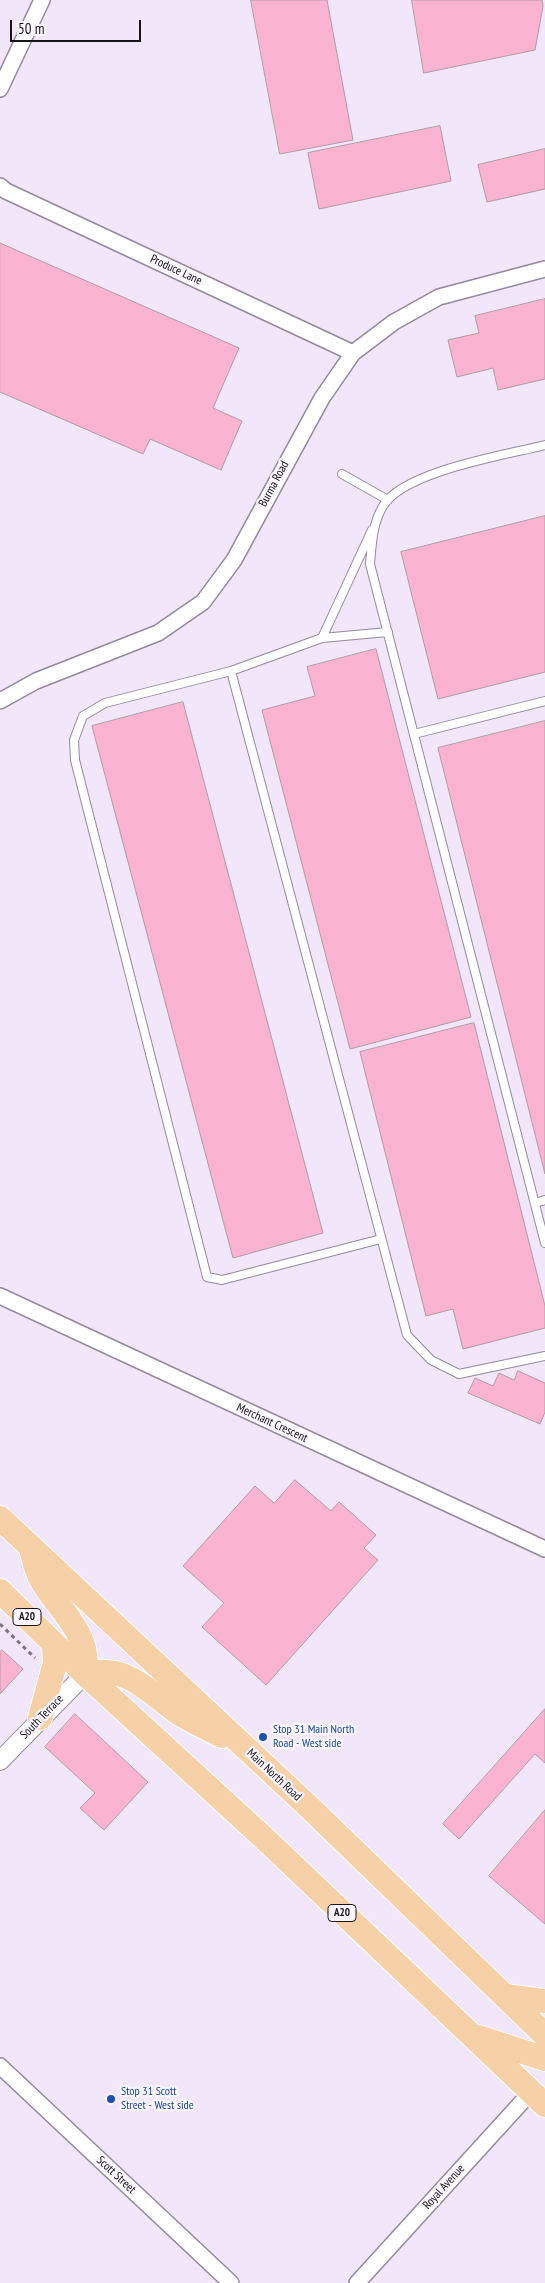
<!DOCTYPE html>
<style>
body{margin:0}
#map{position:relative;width:545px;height:2283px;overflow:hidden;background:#f1e6fa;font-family:"PT Sans Narrow",sans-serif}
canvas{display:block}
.scale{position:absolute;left:10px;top:20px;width:131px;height:22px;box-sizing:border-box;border:2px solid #17131a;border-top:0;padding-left:6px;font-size:15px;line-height:18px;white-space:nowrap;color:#17131a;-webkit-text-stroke:4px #faf6fe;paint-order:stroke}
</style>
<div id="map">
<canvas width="545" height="2283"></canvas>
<div class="scale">50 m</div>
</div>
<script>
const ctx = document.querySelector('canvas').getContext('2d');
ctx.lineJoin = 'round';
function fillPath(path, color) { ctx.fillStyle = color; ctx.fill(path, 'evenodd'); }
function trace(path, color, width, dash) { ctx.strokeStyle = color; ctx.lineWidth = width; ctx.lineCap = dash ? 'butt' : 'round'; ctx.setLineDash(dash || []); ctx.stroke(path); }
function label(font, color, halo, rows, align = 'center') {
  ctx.font = font + ' "PT Sans Narrow",sans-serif'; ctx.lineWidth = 4.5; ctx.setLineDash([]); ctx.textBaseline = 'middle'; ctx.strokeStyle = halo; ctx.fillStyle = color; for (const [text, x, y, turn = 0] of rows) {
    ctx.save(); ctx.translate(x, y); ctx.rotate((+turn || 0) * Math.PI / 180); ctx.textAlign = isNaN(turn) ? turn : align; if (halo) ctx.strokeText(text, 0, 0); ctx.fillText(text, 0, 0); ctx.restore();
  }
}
const building = new Path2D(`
 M251 0H327L353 140 280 154Z
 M412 0H542L543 6 535 50 424 73Z
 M440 126 451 181 319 209 308 153Z
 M545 149V189L487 202 478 165Z
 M0 243 239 348 213 408 242 421 221 470 150 439 143 454 0 392Z
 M545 299V379L498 390 493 368 457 377 448 340 479 333 475 316Z
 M545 516V672L438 699 401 552Z
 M376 649 471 1017 350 1049 262 710 315 696 307 667Z
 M183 702 323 1233 233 1258 92 726Z
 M545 721V1174L438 748Z
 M474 1023 545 1306V1328L463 1349 453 1309 426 1316 360 1052Z
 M518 1371 545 1383V1412L540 1424 468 1393 475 1378 493 1386 499 1373 514 1380Z
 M295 1480 331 1511 339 1502 376 1535 364 1548 378 1560 266 1685 202 1627 224 1603 183 1566 255 1486 274 1503Z
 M2 1650 23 1669 0 1694V1652Z
 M545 1709V1763L535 1754 459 1839 443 1824Z
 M75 1714 148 1782 104 1830 80 1808 95 1793 45 1747Z
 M545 1810V1924L489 1876Z`);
fillPath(building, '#fab3d0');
trace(building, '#b19aa3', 1);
const service = new Path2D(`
 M545 445C506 455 404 471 383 506 372 525 372 543 370 564L545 1243
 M342 474 388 500
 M372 530 322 638 231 671 105 703 83 716 74 740 75 760 207 1277 222 1280 381 1239
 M322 638 388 632
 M231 671 407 1335 431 1360 459 1374 545 1356
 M414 734 545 701
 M535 1203 545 1200`);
const minor = new Path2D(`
 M0 89 42 0
 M0 186 6 191 353 353
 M0 701 36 681 158 633 203 602 234 560 322 398 353 353 394 322 439 297 545 269
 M0 1296 545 1549
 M0 2066 231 2283
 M357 2283 531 2092`);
const tertiary = new Path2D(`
 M0 1761 85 1674`);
const trunk = new Path2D(`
 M0 1518 309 1807 545 2035
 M31 1548C34 1559 36 1572 42 1581 61 1613 91 1633 85 1674
 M0 1591 85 1674 265 1839 545 2105
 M85 1674C126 1664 147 1690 177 1712 190 1721 207 1728 222 1736
 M40 1718 55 1663 54 1644
 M505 1996 545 2001
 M478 2037 545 2059`);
trace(service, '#94899c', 10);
trace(minor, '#94899c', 18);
trace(tertiary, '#94899c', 20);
trace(trunk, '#fff', 26);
trace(new Path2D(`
 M0 1624 35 1658`), '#7a727f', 3, [4, 4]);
trace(service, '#fff', 8);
trace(minor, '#fff', 15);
trace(tertiary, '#fff', 18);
trace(trunk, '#f6d0a6', 24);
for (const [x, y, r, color] of [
 [263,1737,5,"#1a4fb4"],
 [111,2099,5,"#1a4fb4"]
]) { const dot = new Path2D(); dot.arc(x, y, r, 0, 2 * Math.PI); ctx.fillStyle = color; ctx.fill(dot); trace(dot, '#faf6fe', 2); }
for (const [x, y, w] of [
 [27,1617,28],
 [342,1913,28]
]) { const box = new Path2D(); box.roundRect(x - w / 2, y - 8.5, w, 17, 4); ctx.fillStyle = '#faf6fe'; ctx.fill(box); trace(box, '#17131a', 1); }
label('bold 11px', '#17131a', null, [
 ["A20",27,1617],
 ["A20",342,1913]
]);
label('12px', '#17131a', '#faf6fe', [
 ["Produce Lane",176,270,25],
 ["Burma Road",274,484,-62],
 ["Merchant Crescent",272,1423,25],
 ["South Terrace",42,1717,-46],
 ["Main North Road",274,1775,43],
 ["Scott Street",116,2175,43],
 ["Royal Avenue",444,2187,-48]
]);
label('12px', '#164399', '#faf6fe', [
 ["Stop 31 Main North",273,1730],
 ["Road - West side",273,1744],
 ["Stop 31 Scott",121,2092],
 ["Street - West side",121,2106]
], 'left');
</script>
